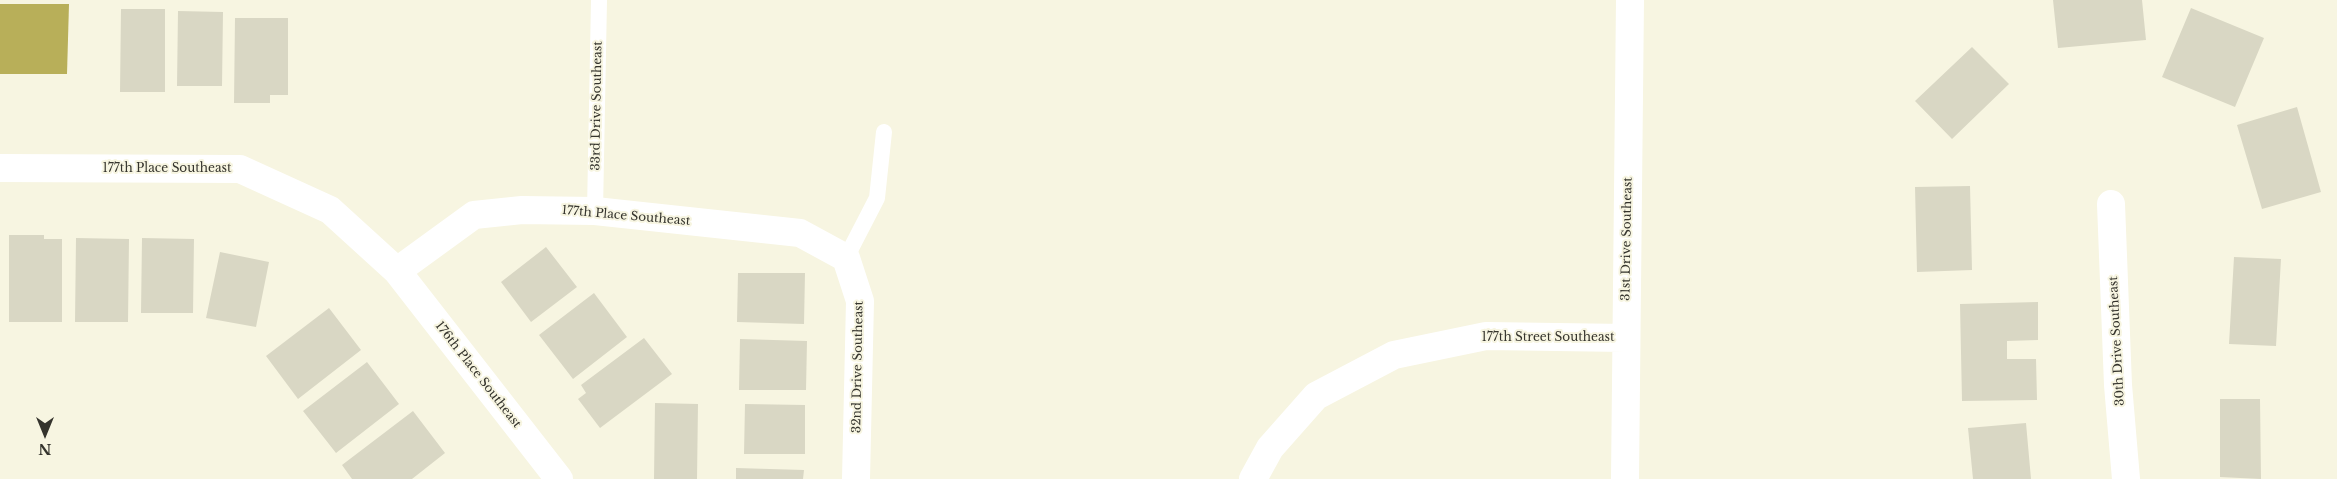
<!DOCTYPE html>
<style>
body{margin:0}
#map{position:relative;width:2337px;height:479px;overflow:hidden;background:#f7f5e1;font-family:"Libre Baskerville",serif}
canvas{display:block}
.north{position:absolute;left:20px;top:409px;width:50px;height:50px;-webkit-text-stroke:4px #f7f5e1;paint-order:stroke;rotate:180deg;font-size:14px;font-weight:700;line-height:20px;text-align:center;color:#35342d}
.north::after{content:'';display:block;margin:auto;width:18px;height:22px;background:#35342d;clip-path:polygon(50% 0,100% 100%,50% 72%,0 100%)}
</style>
<div id="map">
<canvas width="2337" height="479"></canvas>
<div class="north">N</div>
</div>
<script>
const ctx = document.querySelector('canvas').getContext('2d');
ctx.lineJoin = 'round';
function fillPath(path, color) { ctx.fillStyle = color; ctx.fill(path, 'evenodd'); }
function trace(path, color, width, dash) { ctx.strokeStyle = color; ctx.lineWidth = width; ctx.lineCap = dash ? 'butt' : 'round'; ctx.setLineDash(dash || []); ctx.stroke(path); }
function label(font, color, halo, rows, align = 'center') {
  ctx.font = font + ' "Libre Baskerville",serif'; ctx.lineWidth = 4; ctx.setLineDash([]); ctx.textBaseline = 'middle'; ctx.strokeStyle = halo; ctx.fillStyle = color; for (const [text, x, y, turn = 0] of rows) {
    ctx.save(); ctx.translate(x, y); ctx.rotate((+turn || 0) * Math.PI / 180); ctx.textAlign = isNaN(turn) ? turn : align; if (halo) ctx.strokeText(text, 0, 0); ctx.fillText(text, 0, 0); ctx.restore();
  }
}
fillPath(new Path2D(`
 M0 4H69L67 74H0Z`), '#b8af59');
fillPath(new Path2D(`
 M2053 0H2142L2146 40 2058 48Z
 M2191 8 2264 38 2235 107 2162 77Z
 M121 9H165V92H120Z
 M178 11 223 12 222 86H177Z
 M235 18H288V95H270V103H234Z
 M1972 47 2009 84 1952 139 1915 101Z
 M2297 107 2321 192 2262 209 2237 125Z
 M1970 186 1972 270 1917 272 1915 187Z
 M9 235H44V239H62V322H9Z
 M76 238 129 239 128 322H75Z
 M142 238 194 239 193 313H141Z
 M546 247 577 287 531 322 501 282Z
 M220 252 269 262 256 327 206 318Z
 M2234 257 2281 259 2276 346 2229 344Z
 M738 273H805L804 324 737 322Z
 M594 293 627 337 573 379 539 335Z
 M2038 302V340L2007 341V359H2036L2037 400 1962 401 1960 304Z
 M329 308 361 350 298 399 266 356Z
 M644 338 672 374 600 428 578 399 586 393 581 385Z
 M740 339 807 341 806 390H739Z
 M367 362 399 404 336 453 303 411Z
 M2220 399H2260L2261 479 2220 477Z
 M655 403 698 404 697 479H654Z
 M745 404 805 405V454H744Z
 M413 411 445 453 412 479H352L342 465Z
 M2026 423 2031 479H1973L1968 428Z
 M736 468 804 470 803 479H736Z`), '#d9d7c4');
trace(new Path2D(`
 M595 211 599 0
 M846 258 877 198 884 132`), '#fff', 16);
trace(new Path2D(`
 M0 168 240 169 330 210 397 271 559 479
 M2111 204 2118 385 2126 479
 M397 271 474 215 522 210 595 211 800 233 846 258 860 301 856 479
 M1253 479 1270 448 1316 396 1394 355 1486 336 1626 338
 M1625 479 1630 0`), '#fff', 28);
label('12px', '#35342d', '#f7f5e1', [
 ["33rd Drive Southeast",597,106,-89],
 ["177th Place Southeast",167,169],
 ["177th Place Southeast",626,216,5],
 ["31st Drive Southeast",1627,239,-89],
 ["177th Street Southeast",1548,338],
 ["30th Drive Southeast",2117,341,-93],
 ["32nd Drive Southeast",858,367,-89],
 ["176th Place Southeast",478,375,52]
]);
</script>
